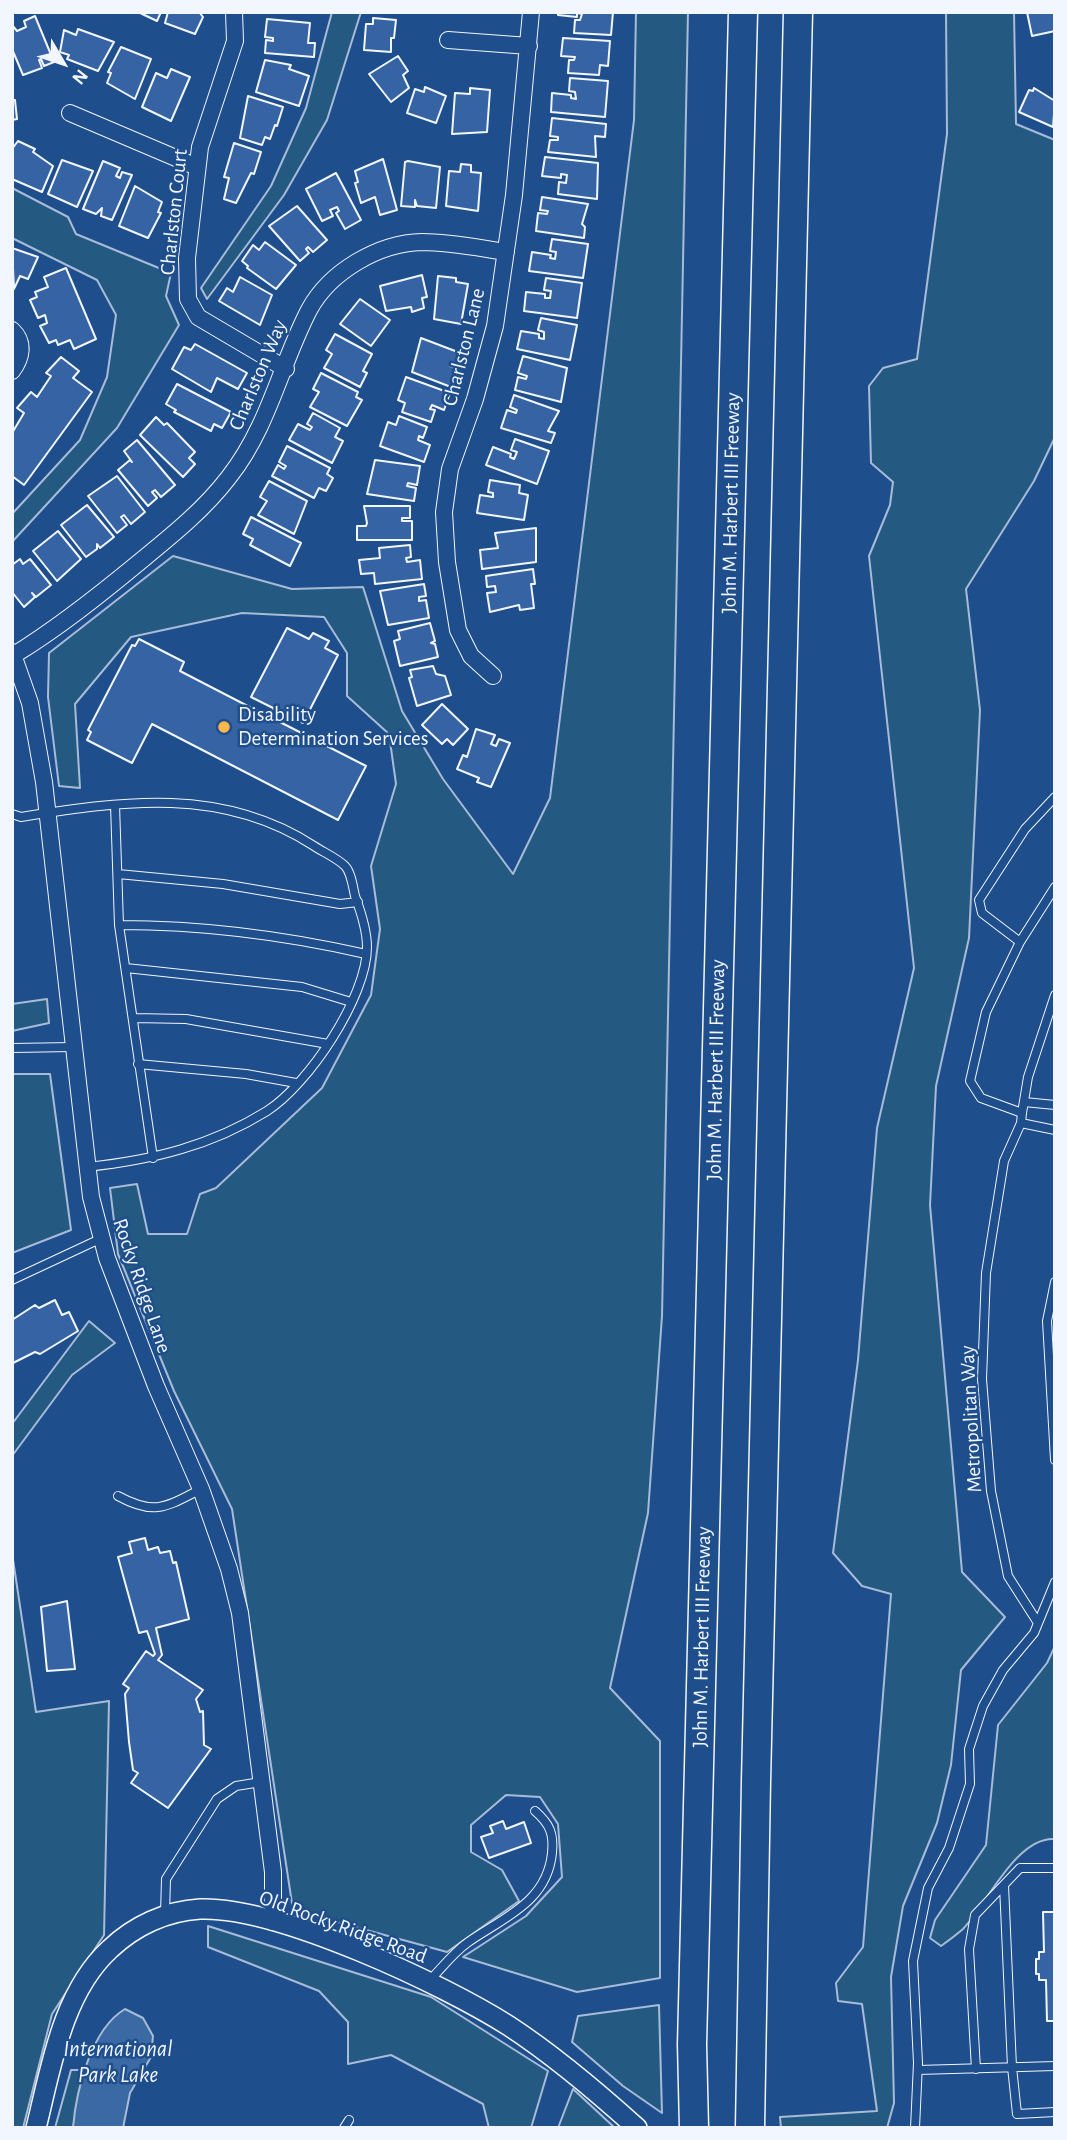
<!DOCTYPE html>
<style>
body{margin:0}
#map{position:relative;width:1067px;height:2140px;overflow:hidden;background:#1f4e8c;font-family:"Alegreya Sans",sans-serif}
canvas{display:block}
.frame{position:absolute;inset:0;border:14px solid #f2f6ff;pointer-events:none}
.north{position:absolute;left:28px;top:28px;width:70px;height:70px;-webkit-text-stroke:5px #1f4e8c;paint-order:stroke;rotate:129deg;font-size:19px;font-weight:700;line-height:28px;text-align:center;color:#f2f6ff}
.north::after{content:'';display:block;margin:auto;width:24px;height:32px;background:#f2f6ff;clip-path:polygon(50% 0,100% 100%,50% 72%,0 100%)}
</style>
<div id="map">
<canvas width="1067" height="2140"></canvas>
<div class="frame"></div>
<div class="north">N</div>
</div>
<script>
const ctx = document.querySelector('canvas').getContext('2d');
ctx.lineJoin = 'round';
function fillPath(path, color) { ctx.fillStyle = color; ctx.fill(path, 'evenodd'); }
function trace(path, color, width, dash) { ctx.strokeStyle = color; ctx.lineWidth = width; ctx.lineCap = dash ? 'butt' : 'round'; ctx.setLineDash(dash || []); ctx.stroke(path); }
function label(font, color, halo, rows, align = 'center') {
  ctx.font = font + ' "Alegreya Sans",sans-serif'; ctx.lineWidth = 5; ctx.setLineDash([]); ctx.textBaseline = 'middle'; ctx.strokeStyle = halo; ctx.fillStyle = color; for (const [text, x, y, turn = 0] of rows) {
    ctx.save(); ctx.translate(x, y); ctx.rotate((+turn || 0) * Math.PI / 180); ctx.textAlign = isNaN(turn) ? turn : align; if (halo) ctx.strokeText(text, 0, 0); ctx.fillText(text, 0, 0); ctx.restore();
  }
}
const green = new Path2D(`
 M332 12H361L327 120 284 195 207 299 201 288 271 186 306 108Z
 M636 12H688L662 1316 648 1513 610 1688 660 1741V1978L577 1992 463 1957 526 1916 562 1877 558 1824 540 1797 506 1795 471 1825V1852L502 1870 519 1901 447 1952 293 1910 232 1509 174 1391 118 1254 110 1188 137 1184 148 1234H187L200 1194 216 1188 322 1088 371 995 380 929 371 866 396 784 389 734 347 696V653L324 617 242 613 131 637 75 704 80 788 59 786 48 697 49 653 173 556 292 589 363 587 402 711 443 779 513 874 550 798 634 120Z
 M946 12H1014L1016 124 1055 140V437L1034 481 966 589 980 710 969 938 936 1086 930 1205 962 1572 1005 1617 961 1670 951 1765 937 1823 903 1906 891 1977 894 2103 887 2128H781L780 2117 877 2111 862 2004 838 2001 836 1983 863 1947 891 1594 862 1586 833 1553 858 1360 877 1128 914 968 869 556 890 505 893 482 871 463 869 386 883 368 917 359 947 134Z
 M12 188 68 217 76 234 171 273 166 296 179 325 117 428 12 542V514L80 440 107 377 116 315 97 280 12 238Z
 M47 999 49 1023 12 1031V1004Z
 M12 1074H50L71 1230 12 1253Z
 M89 1321 115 1343 72 1375 12 1456V1424Z
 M12 1553 36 1712 109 1701 104 1935 52 2014 23 2128H12Z
 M1055 1646V1839C1016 1836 986 1906 963 1929 956 1935 948 1941 941 1946L930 1938 935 1920 986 1845 998 1725 1047 1663Z
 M208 1926 431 1997 548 2071 531 2128H489L483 2104 391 2055 348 2064V2022L319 1991 208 1947Z
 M659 2005 662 2113 623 2086 572 2042 578 2016Z
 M71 2070H84L73 2128H55Z
 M573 2089 615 2128H558Z`);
fillPath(green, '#245a82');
trace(green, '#a8bbd7', 2);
const water = new Path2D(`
 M125 2009 143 2018 153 2036 151 2057 130 2093 123 2128H73C76 2091 91 2029 125 2009Z`);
fillPath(water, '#3b69a3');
trace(water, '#a8bbd7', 2);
const building = new Path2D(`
 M138 12H161L157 21Z
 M168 12H199L203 17 195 34 165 23Z
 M558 12H613L611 35 574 33 575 20H580L582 14 577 13V17L558 15Z
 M1027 12H1054L1055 31 1032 36Z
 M35 16 54 62 44 66 41 59 39 60 42 68 23 75 12 49V25L17 31 26 27 24 21Z
 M373 18 396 20 394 38H391V52L364 50 366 24H373Z
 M267 19 310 23 308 43H315L314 57 265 53 266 40 273 41V38L265 37Z
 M78 29 114 42 98 71 67 59 69 55 60 52 64 30 76 35Z
 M563 38 610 41 608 66 600 65 599 75 568 73 569 60H574L575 57 561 56Z
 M121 47 151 59 135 99 107 83 111 73 108 72Z
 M398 56 408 71 403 75 409 88 391 102 369 74Z
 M265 60 291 65 289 69 309 76 299 106 256 92Z
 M171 69 190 77 171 121 142 107 156 73 167 78Z
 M570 78 608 81 605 117 551 112 552 93 571 95V98L576 99 575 92 569 91Z
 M425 87 446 96 436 123 407 113 415 89 424 92Z
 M470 88 490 90 487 132 452 134 455 93 470 94Z
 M1034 88 1055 101 1053 127 1019 112 1029 90 1033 91Z
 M248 96 283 107 277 126 275 125 270 139 265 137 262 145 240 138Z
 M12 100H15L17 119 12 120Z
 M552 118 606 124 605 137 595 136 596 157 548 152 550 140H558V137L550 136Z
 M18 141 35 149 33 152 53 166 42 192 12 179V149Z
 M234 143 261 152 254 174 251 173 236 203 224 199 229 178 224 177Z
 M545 157 598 163 597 199 558 194 559 182 566 183 567 175 561 174V178L542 176Z
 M383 159 397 210 380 215 375 197 361 203 355 183 358 182 355 171Z
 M62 160 93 171 77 207 48 194Z
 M103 161 120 168 116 176 120 178 122 172 132 175 112 220 101 216 102 208 96 214 83 209Z
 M408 161 440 167 436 208 417 206 415 200V207L401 206 405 162Z
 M461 164 471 165V172L481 173 478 211 446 206 449 171 460 172Z
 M336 173 361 220 345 229 336 213 339 211 337 207 330 210 333 216 322 221 306 189Z
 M135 186 162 202 158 212 161 213 148 238 119 226Z
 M542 197 588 204 582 224 585 227 584 238 536 231 538 213 547 214 548 211 540 210Z
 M297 206 327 240 313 252 308 247 306 249 309 253 300 261 269 226Z
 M552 239 588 244 583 278 529 271 532 252 551 255 550 258 555 259 556 252 550 251Z
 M265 242 296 265 276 289 247 268 248 266 242 261 253 245 259 250Z
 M12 248 38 257 28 279 20 276 14 289Z
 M66 268 96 339 74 349 70 340 58 345 56 340 49 343 40 326 47 323 45 315 38 318 30 300 37 297 35 292 48 287 44 277Z
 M422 275 427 297 422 298 424 308 412 312 411 307 386 311 380 286Z
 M438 276 456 278V282L468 284 461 324 434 319Z
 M240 277 272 295 260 325 219 301 227 288 233 292Z
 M546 278 582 283 577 318 524 311 526 292 545 294V298H550L551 291 544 290Z
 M360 299 390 320 371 346 340 324Z
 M541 318 577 325 570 360 517 349 521 331 539 334V338L544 339V332L538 330Z
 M335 334 372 354 363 371 367 373 360 387 324 368 332 354 326 350Z
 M421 338 463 354 459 366 452 363 450 366 458 369 451 387 412 372Z
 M195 344 247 373 238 389 217 378 211 392 172 369 184 347 191 350Z
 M523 356 567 368 561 402 515 390 518 377 526 379 527 376 518 373Z
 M61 357 79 371 73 378 92 392 24 485 12 476V433L24 413 17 408 31 392 37 397 51 376 46 373Z
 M321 373 358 392 356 397 362 400 347 426 310 407 319 392 313 389Z
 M406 377 450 393 444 410 432 405 430 409 435 410 431 422 402 412 405 403 398 400Z
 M177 384 231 412 222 428 214 424 211 431 174 412 176 410 166 404Z
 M514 395 559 411 548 431 555 433 551 443 501 428 507 410 516 413 517 410 510 407Z
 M313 413 340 428 335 437 343 441 332 463 289 440 298 424 310 430 312 427 307 424Z
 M399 416 427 427 423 438 419 436 418 440 430 445 424 462 380 446 388 422 396 425Z
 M156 417 164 425 167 423 195 452 189 458 195 464 183 477 140 435Z
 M515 439 549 451 537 484 486 465 493 447 511 454 510 457 514 459 517 452 511 450Z
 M137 440 175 485 161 497 155 490 152 492 157 498 148 506 118 470 130 460 132 462 124 451Z
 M287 446 330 468 327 474 333 478 326 491 319 488 314 498 272 476 278 465 284 469 286 466 279 462Z
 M375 460 420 466 417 485 408 483 407 486 416 488 414 501 367 494Z
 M117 476 145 512 131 524 124 515 121 517 127 525 117 533 88 496Z
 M490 480 520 485 519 493 528 495 524 520 477 513 480 495 493 497V493L488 492Z
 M269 481 307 501 294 534 258 515 267 501 260 497Z
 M87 505 114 537 100 548 97 544V549L86 557 61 525Z
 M364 506H410V518H402V521H412V540H357V526H366L367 523Z
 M251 517 301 543 290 566 250 545 253 539 243 534Z
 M536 528V562L482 569 480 550 498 548 495 533Z
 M58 531 81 559 57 581 33 551Z
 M410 545 411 557 406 558 407 562 420 560 422 579 375 584 374 573 361 574 359 560 380 558 379 548Z
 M20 559 23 564 30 559 51 585 36 597 32 593 35 597 24 607 12 592V565Z
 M533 569 535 584H531L534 608 520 610 519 605 490 612 487 593 496 592 495 586 487 587 486 576Z
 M424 584 426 596 419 597V601L426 600 429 618 388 625 380 591Z
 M430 623 435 641 431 643 435 644 438 657 400 666 394 641 400 639 398 631Z
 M287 628 309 639 313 633 329 641 325 648 338 655 303 723 281 712 276 720 366 766 338 820 152 724 132 763 87 740 91 732 88 730 132 645 135 646 139 639 184 662 180 671 269 717 273 708 251 697Z
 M433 666 436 674 445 676 451 695 417 706 409 678 412 677 410 670Z
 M442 704 468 729 453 745 447 739 442 744 422 725Z
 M476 729 495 735 491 744 496 746 499 739 510 743 491 787 477 782 479 778 457 769 463 755 467 757Z
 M55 1300 62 1315 69 1312 78 1331 40 1354 35 1352 13 1363 12 1320 35 1305 39 1308Z
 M145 1538 148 1550 158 1547 160 1553 170 1551 173 1563 176 1562 189 1619 156 1628 162 1655 158 1660 203 1690 196 1699 200 1712 203 1711 204 1745 211 1749 168 1808 131 1783 138 1773 133 1770 129 1742 125 1694 129 1688 123 1684 146 1651 153 1656 155 1654 147 1631 139 1633 118 1557 132 1553 129 1542Z
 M67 1601 75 1669 47 1671 41 1607Z
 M503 1821 506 1829 524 1822 531 1843 489 1858 481 1837 493 1833 490 1826Z
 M1043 1912H1055V2021H1047L1046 1980H1039V1974H1036V1959H1039V1952H1044Z`);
fillPath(building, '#3563a3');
trace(building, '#f2f6ff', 2);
const service = new Path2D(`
 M115 805 119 925 153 1158
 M12 814 21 817C123 801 222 786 314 846 323 852 337 858 345 866 351 872 353 887 355 896 361 912 367 930 367 947 367 997 308 1085 267 1111 211 1146 152 1160 87 1167
 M118 874 223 884 340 904 358 902
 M119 925C200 925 287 936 366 954
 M1020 942 1055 887
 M126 968 302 987 351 1002
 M133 1018 186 1019 328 1044
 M12 1048 73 1047
 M138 1064 246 1074 296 1083
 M1024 1102 1055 1105
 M1022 1113 1028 1077 1055 995
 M1021 1123 1022 1113 981 1098 970 1081 986 1012 1020 942 982 913 979 900 1025 829 1055 797
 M12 1280 102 1238
 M1055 1282 1047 1321 1055 1460
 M118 1496C155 1516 166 1507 201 1489
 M1038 1623 1008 1576 991 1491 982 1379 986 1273 1004 1161 1021 1123 1055 1130
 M1004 1885 1012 2067 1017 2114 1055 2112
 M165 1914 166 1879 217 1799 236 1786 261 1782
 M429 1981C441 1969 453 1953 467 1943 502 1918 547 1903 552 1853 554 1834 550 1824 535 1811
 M976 2069 969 1949 975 1915 1020 1868H1055
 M918 2070 1055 2066
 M344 2128 349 2120
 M915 2128 918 2063 913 1961 928 1888 949 1848 970 1784 969 1749 983 1706 1003 1670 1034 1633 1055 1582`);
const minor = new Path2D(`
 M234 12 235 41 200 147 187 258 188 299 198 317 286 369
 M448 40 529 46
 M70 113 197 167
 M12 330C25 342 22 358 12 371
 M12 652 30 703 44 782 91 1197 107 1258 156 1386 201 1489 229 1569 240 1613 273 1872V1922
 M14 655C58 628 97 597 137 564 170 537 203 511 229 477 269 426 280 366 309 310 330 271 379 243 422 242 450 242 479 248 506 252
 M493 676 471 656 458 630 447 562 444 512 450 469 475 399 495 326 514 195 531 12`);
const tertiary = new Path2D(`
 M36 2128C51 2068 62 1993 110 1949 134 1926 166 1911 200 1909 277 1906 443 1984 509 2026 555 2056 596 2091 637 2128`);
const motorway = new Path2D(`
 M694 2128 692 2044 743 12
 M750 2128 756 1781 798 12`);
trace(service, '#f2f6ff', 10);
trace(minor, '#f2f6ff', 18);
trace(tertiary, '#f2f6ff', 22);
trace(motorway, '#f2f6ff', 31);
trace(service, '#1f4e8c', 8);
trace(minor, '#1f4e8c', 16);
trace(tertiary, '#1f4e8c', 19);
trace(motorway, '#1f4e8c', 28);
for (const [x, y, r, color] of [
 [224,727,7,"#ffb74d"]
]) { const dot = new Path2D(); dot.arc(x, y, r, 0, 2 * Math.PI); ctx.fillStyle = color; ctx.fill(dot); trace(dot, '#1f4e8c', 2.5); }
label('21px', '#f2f6ff', '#1f4e8c', [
 ["Charlston Court",174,212,-84],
 ["Charlston Lane",464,347,-76],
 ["Charlston Way",258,375,-67],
 ["John M. Harbert III Freeway",731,503,-89],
 ["John M. Harbert III Freeway",716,1070,-89],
 ["Rocky Ridge Lane",142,1286,71],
 ["Metropolitan Way",971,1419,-93],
 ["John M. Harbert III Freeway",702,1637,-89],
 ["Old Rocky Ridge Road",343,1927,20]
]);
label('21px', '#f2f6ff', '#1f4e8c', [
 ["Disability",238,715],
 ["Determination Services",238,739]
], 'left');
label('italic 23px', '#f2f6ff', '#1f4e8c', [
 ["International",118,2049],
 ["Park Lake",118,2075]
]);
</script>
